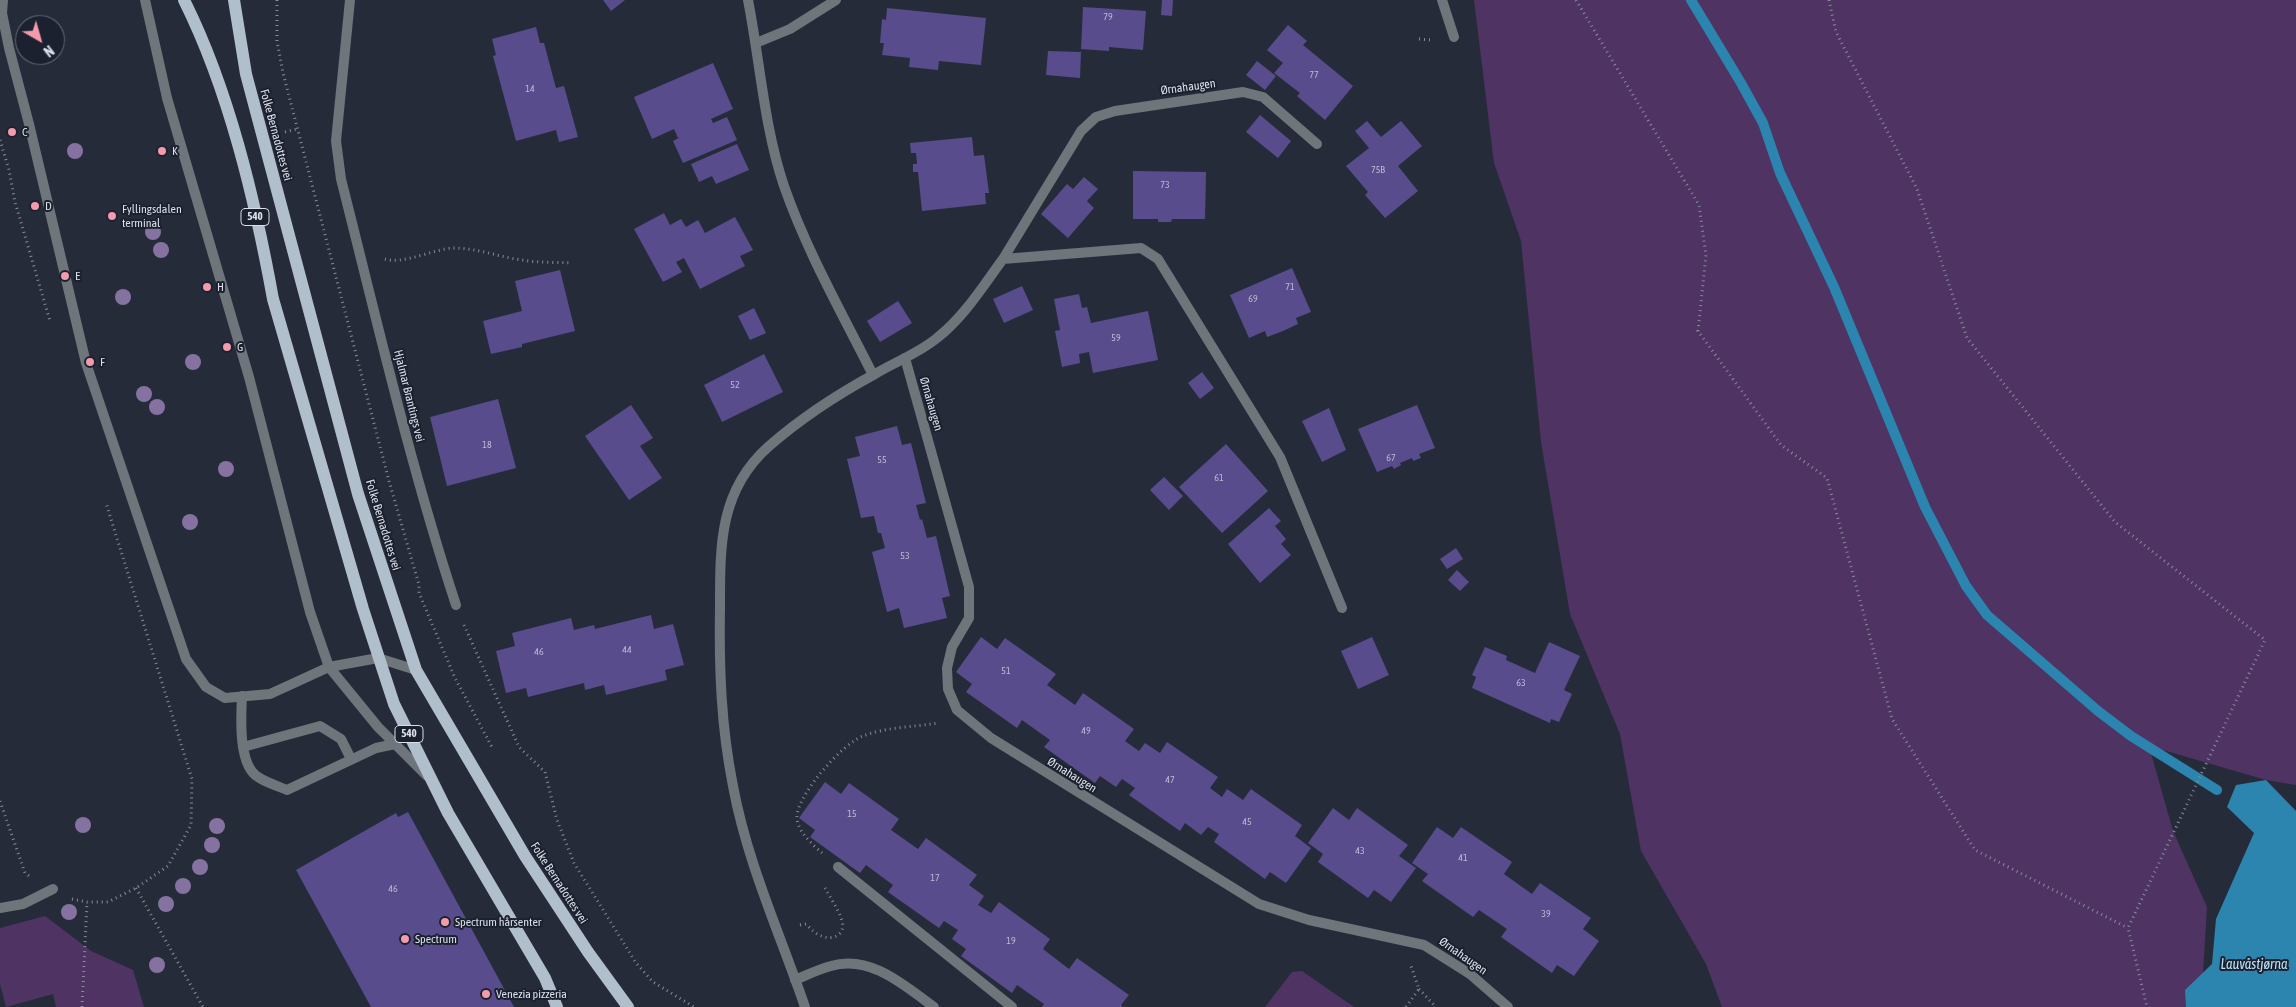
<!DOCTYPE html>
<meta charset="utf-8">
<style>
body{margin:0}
#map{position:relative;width:2296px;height:1007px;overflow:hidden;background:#262b3a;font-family:"Asap Condensed",sans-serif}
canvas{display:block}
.north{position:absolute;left:15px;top:15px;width:50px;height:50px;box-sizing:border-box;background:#1c2130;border:1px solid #686d7a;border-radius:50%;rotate:142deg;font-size:14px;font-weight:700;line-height:20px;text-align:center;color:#dbdfe9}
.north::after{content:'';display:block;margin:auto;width:18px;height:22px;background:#f39aab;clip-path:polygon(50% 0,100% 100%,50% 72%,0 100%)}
</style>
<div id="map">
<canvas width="2296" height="1007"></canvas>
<div class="north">N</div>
</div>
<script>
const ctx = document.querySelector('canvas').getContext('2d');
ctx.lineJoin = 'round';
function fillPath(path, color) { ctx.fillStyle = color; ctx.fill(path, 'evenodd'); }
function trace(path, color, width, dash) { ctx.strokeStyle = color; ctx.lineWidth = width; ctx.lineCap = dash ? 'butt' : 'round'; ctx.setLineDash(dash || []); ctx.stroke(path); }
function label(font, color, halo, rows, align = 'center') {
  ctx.font = font + ' "Asap Condensed",sans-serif'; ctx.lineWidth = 4; ctx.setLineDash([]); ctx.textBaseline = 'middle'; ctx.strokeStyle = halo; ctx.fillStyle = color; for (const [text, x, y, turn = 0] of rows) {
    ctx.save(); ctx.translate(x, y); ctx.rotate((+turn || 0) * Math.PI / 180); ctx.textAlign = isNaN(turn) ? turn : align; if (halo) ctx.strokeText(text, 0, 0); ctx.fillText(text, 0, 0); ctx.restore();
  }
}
fillPath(new Path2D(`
 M1474 0H2296V785L2266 780 2149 746 2173 831 2207 907 2201 1007H1722L1706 964 1641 851 1620 734 1570 614 1541 442 1521 241 1494 163Z
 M45 916 91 951 133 970 144 1007H56L53 994 6 1007 0 984V928Z
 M1302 971 1354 1007H1265L1292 972Z`), '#4e3363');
fillPath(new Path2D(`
 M2266 780 2296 811V1007H2186L2185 990 2212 964 2216 919 2254 833 2227 807 2236 785Z`), '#2b85ae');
trace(new Path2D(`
 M1691 0 1741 83 1763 123 1780 173 1834 287 1925 507 1966 586 1987 615 2098 711 2131 736 2217 790`), '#2b85ae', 10);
fillPath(new Path2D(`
 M603 0H625L611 11Z
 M1162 0H1173L1172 16 1161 15Z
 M1083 7 1146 11 1143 50 1109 47V51L1081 49Z
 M887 8 986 18 981 65 939 61 938 70 909 67 910 58 882 55 884 43H880L882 19 886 20Z
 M1288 25 1307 41 1303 45 1353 86 1325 120 1297 96 1300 93 1274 73 1283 63 1267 50Z
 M536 27 540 43H544L556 88 564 86 578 137 559 142 556 130 516 141 493 56 496 55 492 39Z
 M1048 51 1081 52 1080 78 1046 75Z
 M1257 61 1276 76 1265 90 1246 75Z
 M713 63 733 109 711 119 713 123 727 117 737 140 683 163 673 141 684 135 678 138 674 129 652 139 634 97Z
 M1260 115 1291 141 1278 158 1246 132Z
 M1367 121 1381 137 1401 121 1422 146 1398 166 1418 191 1385 218 1365 195 1368 192 1346 166 1369 148 1355 131Z
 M972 137 974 156 984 155 989 193H985L986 204 922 211 918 172H913V164H917L916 153H911L910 143Z
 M737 144 749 170 716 184 712 176 699 182 691 164Z
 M1133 171 1206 172 1205 219H1172L1171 222H1158V219H1133Z
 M1084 177 1098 189 1087 201 1094 208 1068 238 1041 214 1067 184 1073 189Z
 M664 213 670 225 681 219 686 227 698 220 705 233 735 217 753 250 740 256 745 266 700 289 684 258 676 262 682 272 663 282 634 229Z
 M1292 268 1311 312 1296 318 1298 324 1283 331 1267 337 1265 331 1249 338 1230 295Z
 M560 270 575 331 522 344V347L491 354 483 321 522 311 515 281Z
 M1022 286 1033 310 1004 323 993 299Z
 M1079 294 1082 308 1087 307 1091 323 1148 311 1158 360 1093 373 1089 352 1079 354 1080 363 1062 367 1055 331 1060 330 1054 299Z
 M898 301 912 323 880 342 867 321Z
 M754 308 766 333 750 340 738 316Z
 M764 354 783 392 722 422 704 385Z
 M1202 372 1214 388 1200 399 1188 383Z
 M498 399 516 468 447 486 430 417Z
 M631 405 653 438 640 446 662 478 629 500 585 436Z
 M1417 405 1435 448 1419 454 1421 458 1413 461 1412 458 1400 463 1401 465 1394 469 1392 466 1377 472 1358 429Z
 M1329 408 1346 450 1322 462 1302 421Z
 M897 426 902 445 911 443 926 503 916 505 920 520 922 519 927 538 936 536 950 596 942 598 947 618 904 628 899 608 887 612 872 552 885 548 881 533H878L874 516 861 518 847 459 860 456 855 437Z
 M1226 444 1268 491 1222 533 1179 487Z
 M1164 477 1183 496 1169 510 1150 490Z
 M1269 508 1281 521 1275 526 1286 539 1281 544 1291 555 1260 583 1228 544Z
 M1456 548 1463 559 1447 569 1440 559Z
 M1457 570 1469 582 1460 591 1448 580Z
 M651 615 654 629 673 624 684 665 665 670 667 680 606 695 604 685 585 690 584 683 528 697 526 688 506 693 496 651 515 646 512 633 571 618 574 630 594 625 595 629Z
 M981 637 997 649 1005 638 1056 674 1047 685 1075 705 1083 693 1134 729 1125 741 1139 751 1145 743 1160 753 1167 742 1218 777 1210 788 1222 797 1227 789 1243 800 1251 789 1302 825 1295 836 1311 848 1286 883 1270 872 1265 879 1214 842 1219 834 1208 827 1201 835 1185 823 1180 831 1129 795 1135 788 1122 779 1116 787 1100 776 1095 783 1044 747 1050 740 1022 720 1017 728 966 692 972 684 956 672Z
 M1372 637 1389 675 1358 689 1341 651Z
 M1549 642 1580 656 1564 690 1572 694 1559 722 1551 719 1550 723 1472 688 1476 677 1472 675 1485 647 1507 656 1506 660 1535 673Z
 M825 782 841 794 849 783 899 819 891 830 918 849 926 838 977 875 969 885 984 896 978 905 991 913 999 902 1050 939 1043 949 1069 969 1077 958 1129 995 1121 1005 1123 1007H1042L1044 1004 1017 985 1012 993 961 956 966 949 952 939 958 930 944 921 939 928 888 892 893 885 866 865 860 873 810 837 815 830 799 818Z
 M1333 808 1349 820 1357 808 1408 845 1399 856 1416 868 1391 902 1374 890 1368 898 1318 862 1323 854 1308 843Z
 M408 812 514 1007H371L296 870 396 813 398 817Z
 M1437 827 1453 838 1461 827 1512 862 1504 874 1532 894 1540 883 1591 918 1583 929 1599 941 1574 976 1557 965 1552 973 1501 937 1507 929 1479 910 1473 917 1422 881 1428 874 1412 863Z`), '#584c8c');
trace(new Path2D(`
 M277 0V41L283 73 389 481 419 585V593L455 678 493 749
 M1576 0 1699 205 1706 255 1698 331 1781 445 1827 478 1892 719 1975 850 2128 928
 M1829 0 1836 32 1917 189 1967 338 2115 522 2265 640 2128 928 2147 1007
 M1419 39 1431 40
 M285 132 297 129
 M0 140 9 170 15 202 50 321
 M385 259C402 265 434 249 453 248 477 248 499 257 522 260 538 263 556 262 572 263
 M464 625 519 747 545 772 557 820 574 863 636 963 653 982 694 1007
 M0 801 25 873 29 876
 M822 853C812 844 796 830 797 816 798 794 843 743 863 736 886 727 914 727 938 723
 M136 888 203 1007
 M72 899 87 902H108L136 888 168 866 191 825 192 779 106 503
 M800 925 806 924C811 929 815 934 822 936 833 941 846 934 842 921 839 910 831 899 825 888
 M1419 989 1436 1007
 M82 1007 87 902
 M1406 1007 1419 989 1411 966`), '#878c98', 3, [1, 4]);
trace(new Path2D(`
 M3 0 2 13 9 48 29 124 86 363 186 659 206 687 225 698 270 694 329 667 378 658 416 670
 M145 0 167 98 249 377 310 612 329 667 378 727 427 776
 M756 43 790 29 836 0
 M905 358 969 587V618L952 647 947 668 948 689 957 710 991 738 1259 904 1309 920 1424 945 1470 974 1508 1007
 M242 696C241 717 238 765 258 777 267 783 278 786 287 790L376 748 395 744
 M243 747 320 726 341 739 351 759
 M838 867 1012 1007
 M0 908 23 904 53 889`), '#6e757b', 10);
trace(new Path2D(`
 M350 0 336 141 341 179C377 321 410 465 456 605
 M748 0C760 61 764 127 784 186 807 252 842 313 873 375
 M1442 0 1454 37
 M1003 259 1081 131 1096 117 1115 111 1243 92 1263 97 1317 144
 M795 980C807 975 819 969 831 966 870 954 905 986 934 1007
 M805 1007C780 934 747 862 733 786 721 726 719 668 720 608 720 546 719 491 768 447 800 419 838 394 875 374 895 362 919 353 937 338 964 317 983 286 1003 259L1141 248 1158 259 1280 457 1342 608`), '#6e757b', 10);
trace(new Path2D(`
 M184 0C229 90 255 200 273 299L363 609 394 704 448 813 545 978 557 1007
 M234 0 246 74 358 494 416 670 525 856 588 952 628 1007`), '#b1becc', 12);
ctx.fillStyle = '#8672a0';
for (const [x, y] of [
 [75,151],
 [153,232],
 [161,250],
 [123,297],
 [193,362],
 [144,394],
 [157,407],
 [226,469],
 [190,522],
 [83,825],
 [217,826],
 [212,845],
 [200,867],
 [183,886],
 [166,904],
 [69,912],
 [157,965]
]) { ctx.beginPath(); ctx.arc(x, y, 8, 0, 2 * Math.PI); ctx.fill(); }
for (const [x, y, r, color] of [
 [12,132,5,"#f39aab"],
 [162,151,5,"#f39aab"],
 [35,206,5,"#f39aab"],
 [112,216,5,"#f39aab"],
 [65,276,5,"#f39aab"],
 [207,287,5,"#f39aab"],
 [227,347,5,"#f39aab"],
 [90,362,5,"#f39aab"],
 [445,922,5,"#f39aab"],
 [405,939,5,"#f39aab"],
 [486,994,5,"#f39aab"]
]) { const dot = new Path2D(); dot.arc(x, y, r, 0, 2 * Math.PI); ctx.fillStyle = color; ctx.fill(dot); trace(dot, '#1c2130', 2); }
label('10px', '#babad2', null, [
 ["79",1108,17],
 ["77",1314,75],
 ["14",530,89],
 ["75B",1378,170],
 ["73",1165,185],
 ["71",1290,287],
 ["69",1253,299],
 ["59",1116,338],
 ["52",735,385],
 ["18",487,445],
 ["67",1391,458],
 ["55",882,460],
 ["61",1219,478],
 ["53",905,556],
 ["44",627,650],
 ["46",539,652],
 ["51",1006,671],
 ["63",1521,683],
 ["49",1086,731],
 ["47",1170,780],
 ["15",852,814],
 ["45",1247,822],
 ["43",1360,851],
 ["41",1463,858],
 ["17",935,878],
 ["46",393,889],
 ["39",1546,914],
 ["19",1011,941]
]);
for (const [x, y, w] of [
 [255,217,28],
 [409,734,28]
]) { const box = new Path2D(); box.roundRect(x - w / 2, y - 8.5, w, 17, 4); ctx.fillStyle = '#1c2130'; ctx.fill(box); trace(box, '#dbdfe9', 1); }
label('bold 11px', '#dbdfe9', null, [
 ["540",255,217],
 ["540",409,734]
]);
label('12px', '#dbdfe9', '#1c2130', [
 ["Ørnahaugen",1188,87,-8],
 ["Folke Bernadottes vei",276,135,75],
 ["Hjalmar Brantings vei",409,396,76],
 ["Ørnahaugen",931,404,74],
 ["Folke Bernadottes vei",383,525,73],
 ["Ørnahaugen",1072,775,32],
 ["Folke Bernadottes vei",559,883,57],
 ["Ørnahaugen",1463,956,35]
]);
label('12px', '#dbdfe9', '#1c2130', [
 ["C",22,132],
 ["K",172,151],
 ["D",45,206],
 ["Fyllingsdalen",122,209],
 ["terminal",122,223],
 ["E",75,276],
 ["H",217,287],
 ["G",237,347],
 ["F",100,362],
 ["Spectrum hårsenter",455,922],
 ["Spectrum",415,939],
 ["Venezia pizzeria",496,994]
], 'left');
label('italic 14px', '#b9e3f9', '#1c2130', [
 ["Lauvåstjørna",2254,965]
]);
</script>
